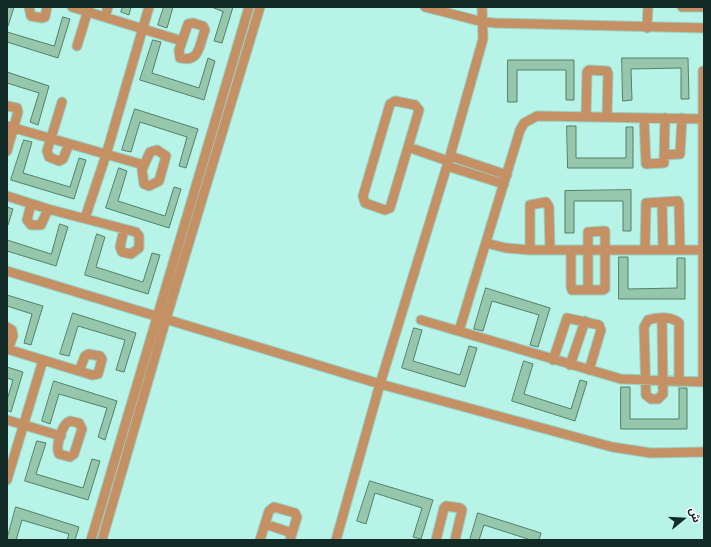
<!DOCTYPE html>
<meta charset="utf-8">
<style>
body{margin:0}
#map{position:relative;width:711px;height:547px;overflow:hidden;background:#b7f3e7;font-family:"Fira Sans","Noto Sans Arabic",sans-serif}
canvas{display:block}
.frame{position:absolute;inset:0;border:8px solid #122b26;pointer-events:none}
.north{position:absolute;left:663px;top:499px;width:40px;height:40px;-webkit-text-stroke:3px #fff;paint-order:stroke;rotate:72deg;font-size:11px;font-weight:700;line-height:16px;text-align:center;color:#122b26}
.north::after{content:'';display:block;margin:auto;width:14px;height:18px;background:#122b26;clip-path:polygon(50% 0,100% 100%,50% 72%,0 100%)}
</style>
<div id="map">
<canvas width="711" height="547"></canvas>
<div class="frame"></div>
<div class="north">ش</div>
</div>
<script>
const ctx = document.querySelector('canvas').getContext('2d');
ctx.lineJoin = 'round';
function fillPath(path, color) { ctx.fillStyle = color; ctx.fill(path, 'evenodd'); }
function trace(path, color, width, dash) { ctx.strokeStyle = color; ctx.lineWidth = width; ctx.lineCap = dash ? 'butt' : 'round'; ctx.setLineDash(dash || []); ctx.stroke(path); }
const building = new Path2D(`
 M7 7H14L8 26H7Z
 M123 7H131L129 15 121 12Z
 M164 7H173L167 28 158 25Z
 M212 7H233L222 43 214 41 223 12Z
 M63 17 70 19 58 58 7 42V32L54 46Z
 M153 40 161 42 152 73 199 88 208 58 215 61 204 100 140 80Z
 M622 58H688L689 99H681V68L631 69 632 100 623 101Z
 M508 60H574V100H566V70H517V102H508Z
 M7 72 49 86 38 125 30 122 39 93 7 83Z
 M135 109 198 129 186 168 179 166 187 137 140 122 131 152 122 150Z
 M567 126H576V158H626V127H633V168H568Z
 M24 140 32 142 23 173 70 187 79 158 86 160 74 199 11 180Z
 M119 168 127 171 118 201 165 216 174 187 181 189 169 228 106 208Z
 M631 190V231H623V201H574V233H565V191Z
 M7 207 13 209 8 225H7Z
 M60 224 68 227 56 266 7 251V240L51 254Z
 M97 234 105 237 96 267 143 282 152 253 160 255 148 294 85 275Z
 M619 257H628V289L677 288V258H685V299H619Z
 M486 288 550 308 538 347 530 345 539 315 492 301 483 331 474 329Z
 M7 295 43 306 31 345 24 343 32 314 7 306Z
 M73 313 136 333 124 372 116 370 125 340 78 326 69 356 60 354Z
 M414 328 422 330 413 361 460 375 469 346 477 348 465 387 402 368Z
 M524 361 533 364 524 394 571 409 580 380 587 382 575 421 512 401Z
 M7 367 23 372 11 412 7 410V400L13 380 7 378Z
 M54 381 117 401 105 440 98 437 107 408 59 394 50 424 42 421Z
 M621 387H630V419H679V388H687V429H621Z
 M37 441 46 443 36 474 83 488 92 459 100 461 88 500 25 481Z
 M370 481 433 500 421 539 413 537 422 508 375 493 366 524 357 521Z
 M16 507 79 527 75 540H67L69 534 22 520 16 540H7Z
 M478 513 541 533 539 540H531L484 525 479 540H470Z`);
fillPath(building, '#96c6ab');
trace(building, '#528068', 1);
const minor = new Path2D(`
 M29 7 31 16 42 18 45 17 47 7
 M72 7 182 41
 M425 7 483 22 495 23 704 28
 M682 7H704
 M105 17 108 7
 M193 23 203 26 205 30C199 45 200 63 180 58L179 50 188 24Z
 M647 28 648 7
 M77 46 89 7
 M703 71V382
 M395 101 415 105 419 110 390 208 385 210 365 203 363 196 390 104Z
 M62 102 47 151 49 157 59 161 63 159 69 144
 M7 106 17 108 18 112 7 151
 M586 117 587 72 589 70 607 71 608 74 607 117
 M644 118 646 164 664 163 665 118
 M7 126 144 165
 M408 147 448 161
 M157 150 166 156 159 181 149 186 144 184 142 170 150 152Z
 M664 155 680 154 682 118
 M450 156 507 175
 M447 166 504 184
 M7 196 48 209 136 232 139 236V248L131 254 122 252 120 247 124 229
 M662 202 663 250
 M31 204 27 220 31 225H41L48 209
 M85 218 106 155 149 7
 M486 243 506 248 530 250H704
 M530 250V205L546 202 549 207 550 250
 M571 250V287L572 290H603L605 289V231L588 232V290
 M645 250 646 203 678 201 679 204 680 250
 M7 271 380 384 612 447 651 453 704 452
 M662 319 663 394 658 399H651L646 395 644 327 648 320C656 317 672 316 679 323V382
 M421 320 621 379 704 382
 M7 327 12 330 13 336 8 350
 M459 331 520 130 524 123 537 116 704 119
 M7 349 92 375 98 374 102 359 100 356 88 354 85 356 79 371
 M553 360 567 318 599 325 601 330 589 370
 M570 365 585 321
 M7 420 61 436
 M70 421 79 423 82 429 74 454 70 457 59 454C55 447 62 423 70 421Z
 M7 480 43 360
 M265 524 292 533
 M91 540 249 7
 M102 540 166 319 260 7
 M260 540 269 511 274 507 295 513 297 517 290 540
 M336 540 380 384 450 156 483 39 482 7
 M436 540 444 508 446 506 460 508 462 510 455 540`);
trace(minor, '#99cfc4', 11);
trace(minor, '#c49064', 9);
</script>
